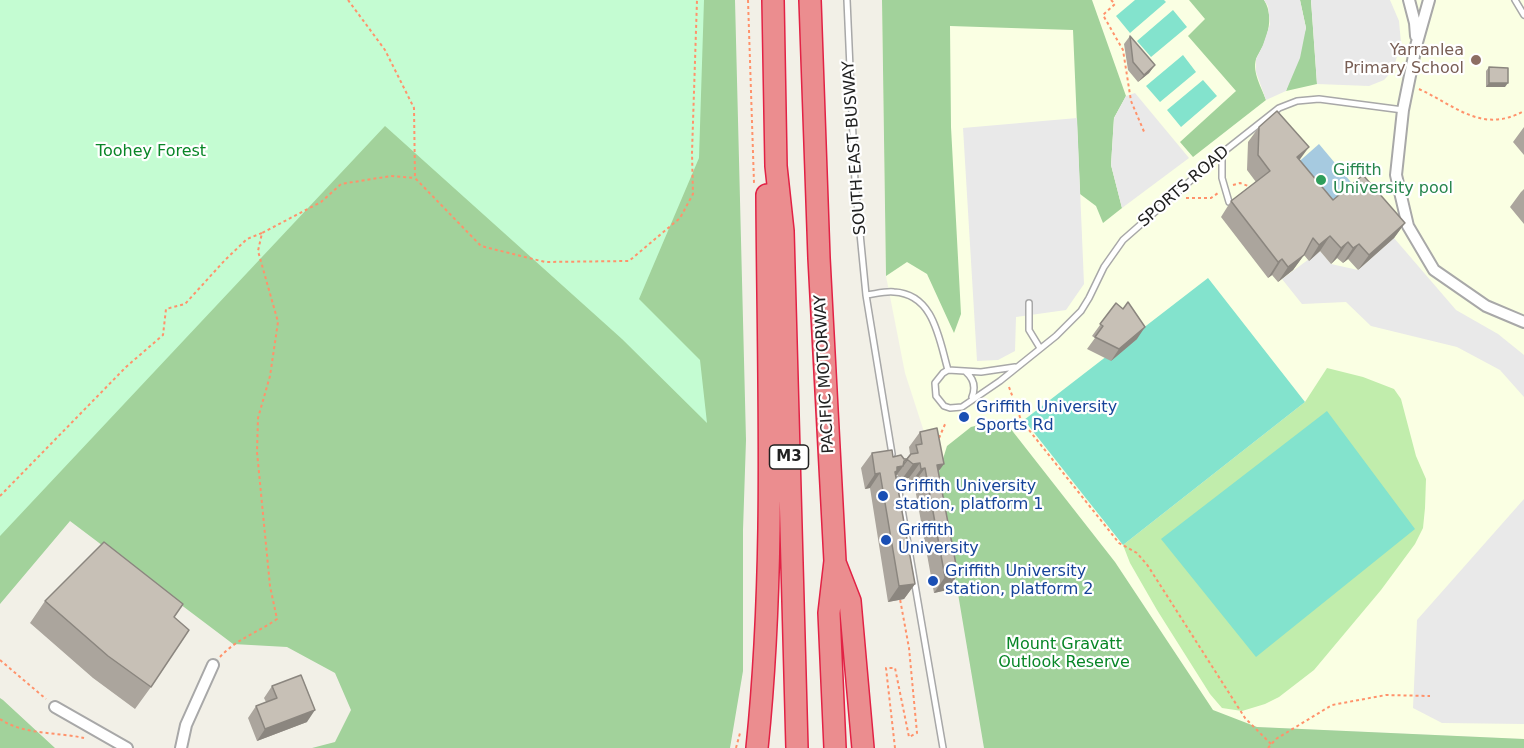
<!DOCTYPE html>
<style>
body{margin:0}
canvas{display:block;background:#f2f0e7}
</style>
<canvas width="1524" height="748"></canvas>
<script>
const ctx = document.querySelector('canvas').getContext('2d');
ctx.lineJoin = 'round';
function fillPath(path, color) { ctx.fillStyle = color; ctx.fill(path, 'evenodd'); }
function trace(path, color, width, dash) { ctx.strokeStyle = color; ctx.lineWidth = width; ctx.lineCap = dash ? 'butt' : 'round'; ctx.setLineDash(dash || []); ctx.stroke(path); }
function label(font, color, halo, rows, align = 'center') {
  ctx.font = font + ' "DejaVu Sans",sans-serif'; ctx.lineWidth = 4.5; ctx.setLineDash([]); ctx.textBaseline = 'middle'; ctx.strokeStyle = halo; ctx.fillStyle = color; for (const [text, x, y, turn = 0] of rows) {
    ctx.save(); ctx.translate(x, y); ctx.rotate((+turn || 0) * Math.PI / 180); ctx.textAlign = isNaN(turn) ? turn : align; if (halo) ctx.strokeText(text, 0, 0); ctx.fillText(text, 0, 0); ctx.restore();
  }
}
fillPath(new Path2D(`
 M882 0H1524V739L1257 727 1238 748 938 475 905 373 886 276Z`), '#faffe3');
fillPath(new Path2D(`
 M1327 368 1363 377 1394 389 1401 399 1416 456 1426 479 1425 508 1423 528 1415 544 1381 590 1314 670 1279 697 1265 704 1242 711 1222 708 1210 694 1157 610 1130 563 1123 545 1305 402Z`), '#c1edac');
fillPath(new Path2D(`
 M0 0H735L746 440 743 530V671L730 748H312L335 742 351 710 335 673 287 647 233 644 70 521 0 604Z
 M882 0H1092L1126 96 1114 118 1111 165 1122 208 1103 223 1096 206 1080 194 1073 30 950 26 951 127 961 314 954 333 927 274 907 262 886 276Z
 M1189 0H1264C1273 14 1269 32 1263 46 1261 50 1258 54 1256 59 1252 73 1262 88 1266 100L1193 157 1180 142 1236 91 1188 36 1205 19Z
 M1300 0H1311L1317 84 1286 91 1306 28Z
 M1003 419 1115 562 1213 710 1257 727 1524 739V748H984L938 475 947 446 971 427Z
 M0 698 3 700 55 748H0Z`), '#a2d29b');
fillPath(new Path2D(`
 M0 0H704L699 158 639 299 700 360 707 423 622 339 385 126 0 536Z`), '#c4fcd2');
fillPath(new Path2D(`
 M1135 0H1164L1166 2 1130 33 1116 16Z
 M1173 10 1187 27 1151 57 1137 41Z
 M1183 55 1196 72 1160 102 1146 86Z
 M1203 80 1217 96 1181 127 1167 110Z
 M1208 278 1305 402 1123 545 1024 420Z
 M1327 411 1415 529 1256 657 1161 539Z`), '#83e3cd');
fillPath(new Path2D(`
 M1264 0H1300L1306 28 1300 58 1286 91 1266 100 1256 72V59L1263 45 1270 24 1268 6Z
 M1311 0H1390L1399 21 1401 43 1393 70 1384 80 1369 86 1317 84Z
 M1135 93 1189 158 1122 208 1111 165 1114 118 1126 96Z
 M1077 118 1084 284 1066 310 1016 317 1015 351 998 360 977 361 963 128Z
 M1394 238 1456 310 1498 334 1524 355V397L1500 370 1457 347 1371 326 1346 302 1302 304 1282 279 1320 251 1331 264 1358 270Z
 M1524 499V724L1442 723 1413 708 1417 620Z`), '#e9e9e9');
fillPath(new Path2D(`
 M1319 144 1355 187 1323 215 1286 173Z`), '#a6cae0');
const lane = new Path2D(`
 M847 0 855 182 866 295 892 454
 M1515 0 1524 15
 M1222 153V178L1229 202
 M866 295C875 294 885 291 894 292 934 294 939 339 948 370
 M1029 303V330L1040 348
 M1015 367 981 372 948 370 943 373 935 383 936 396 944 406 950 408 962 407 1000 381 1056 336 1081 311 1089 298 1104 267 1123 240 1222 153 1279 108 1297 101 1319 99 1403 110
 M966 372C974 379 976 387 972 397
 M897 480 943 748`);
const street = new Path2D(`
 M1409 0 1415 23 1416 36
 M1429 0 1416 46 1403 110 1396 175 1408 226 1434 270 1486 306 1524 322
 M55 707 127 748
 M181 748 186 725 213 665`);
const highway = new Path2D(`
 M773 0 776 166 783 231 797 748
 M810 0 819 258 835 561 829 613 835 748
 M836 565 850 601 863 748
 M757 748C776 565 768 379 767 195`);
trace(lane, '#a8a8a8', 8);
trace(street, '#a8a8a8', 14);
trace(highway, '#e22245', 24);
trace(new Path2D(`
 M348 0 385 50 414 108 415 178 481 246 545 262 629 261 680 218 693 194 692 153 697 0
 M748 0 754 183
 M1111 0 1115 4 1103 15 1123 50 1131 101 1145 134
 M1419 89C1456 106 1482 134 1524 111
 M1233 185 1240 183 1251 187
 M1186 198H1211L1218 193
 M1009 387 1021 420 1119 543 1137 553 1148 566 1245 718 1271 744
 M939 438 946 422
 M0 496 126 367 163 335 166 309 185 304 225 260 247 239 262 233
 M220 657C236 639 259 632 277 619L270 586 257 452 258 418 270 376 278 322 258 251 262 233 321 202 341 184 391 176 415 178
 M0 660 46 699
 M0 719C23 735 58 732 84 738
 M736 748 740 733
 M895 748 886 668H895L909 737 917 733 909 648 900 599
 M1268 748 1276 739 1332 705 1386 695 1430 696`), '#ff926b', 2, [3, 3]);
trace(lane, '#fff', 5);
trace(street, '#fff', 10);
trace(highway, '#eb8d8f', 21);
fillPath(new Path2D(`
 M1130 36 1155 65 1149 73 1138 82 1128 70 1124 44Z
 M1489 67 1505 87H1486V71Z
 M1259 127 1299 160 1333 200 1405 223 1394 238 1358 270 1348 259 1343 263 1337 258 1331 264 1320 251 1309 261 1304 255 1293 270 1278 282 1272 275 1268 278 1221 217 1231 201 1256 182 1247 170 1248 142Z
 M1524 127V155L1513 142Z
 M1524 189V224L1510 207 1521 192Z
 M1116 303 1137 339 1111 361 1087 349 1095 338 1092 336Z
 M920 432 938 472 947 590 934 593 914 483 910 484 909 478 902 479 897 475 896 476 915 584 904 599 888 602 870 488 865 489 861 468 872 453 906 459 910 454 909 447Z
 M45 601 174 617 151 687 135 709 93 678 30 623Z
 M272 686 307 722 257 741 248 718 256 706 266 702 264 698Z`), '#aba59d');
fillPath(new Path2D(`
 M1155 65 1149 73 1138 82 1144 75Z
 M1489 83H1508L1505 87H1486Z
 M1309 147 1298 162 1297 157Z
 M1405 223 1394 238 1358 270 1369 255Z
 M1330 236 1320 251 1309 261 1319 245Z
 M1348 242 1337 258 1331 264 1341 248Z
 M1359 244 1348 259 1343 263 1353 248Z
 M1304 255 1293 270 1278 282 1288 267Z
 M1282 259 1272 275 1268 278 1278 262Z
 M1145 327 1137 339 1111 361 1119 349Z
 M908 460 892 481 897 467Z
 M920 463 909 478 902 479 913 464Z
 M944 464 933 479 926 481 937 465Z
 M925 468 914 483 910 484 921 469Z
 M880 473 870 488 865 489 875 474Z
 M958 575 947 590 934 593 945 577Z
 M915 584 904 599 888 602 899 586Z
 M315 710 307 722 257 741 265 729Z`), '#8b867f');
const building = new Path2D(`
 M1130 36 1155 65 1144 75 1133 62Z
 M1489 67 1508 68V83H1489Z
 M1277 111 1309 147 1297 157 1333 200 1363 175 1405 223 1369 255 1359 244 1353 248 1348 242 1341 248 1330 236 1319 245 1313 238 1304 255 1288 267 1282 259 1278 262 1231 201 1270 171 1258 155 1259 127Z
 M1128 302 1145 327 1119 349 1095 337 1103 326 1100 324 1116 303 1123 309Z
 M937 428 944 464 937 465 958 575 945 577 925 468 921 469 920 463 913 464 908 460 904 461 903 466 897 467V471L895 472 915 584 899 586 880 473 875 474 872 453 892 450 893 457 901 455 904 459H907L911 454 918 453 916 445 922 444 920 432Z
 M104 542 183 604 174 617 189 630 151 687 108 656 45 601Z
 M301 675 315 710 265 729 256 706 277 698 272 686Z`);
fillPath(building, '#c7c0b6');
trace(building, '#8b867f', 1.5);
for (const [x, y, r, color] of [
 [1476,60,6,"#8d6e63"],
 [1321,180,6,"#2e9e5b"],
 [964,417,6,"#1a4fb4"],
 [883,496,6,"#1a4fb4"],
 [886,540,6,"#1a4fb4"],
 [933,581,6,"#1a4fb4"]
]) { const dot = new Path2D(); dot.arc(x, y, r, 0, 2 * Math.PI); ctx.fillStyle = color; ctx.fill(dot); trace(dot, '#fff', 2); }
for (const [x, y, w] of [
 [789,457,39]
]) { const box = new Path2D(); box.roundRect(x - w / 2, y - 12, w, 24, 4.5); ctx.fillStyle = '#fff'; ctx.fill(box); trace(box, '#212121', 1.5); }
label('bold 15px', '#212121', null, [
 ["M3",789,457]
]);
label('16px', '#785e54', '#fff', [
 ["Yarranlea",1464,51],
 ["Primary School",1464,69]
], 'right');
label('16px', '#212121', '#fff', [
 ["SOUTH EAST BUSWAY",855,148,-94],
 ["SPORTS ROAD",1184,187,-41],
 ["PACIFIC MOTORWAY",825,374,-93]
]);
label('16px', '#088627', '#fff', [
 ["Toohey Forest",151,152],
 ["Mount Gravatt",1064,645],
 ["Outlook Reserve",1064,663]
]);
label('16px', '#27864d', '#fff', [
 ["Giffith",1333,171],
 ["University pool",1333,189]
], 'left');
label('16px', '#164399', '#fff', [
 ["Griffith University",976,408],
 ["Sports Rd",976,426],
 ["Griffith University",895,487],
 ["station, platform 1",895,505],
 ["Griffith",898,531],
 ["University",898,549],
 ["Griffith University",945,572],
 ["station, platform 2",945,590]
], 'left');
</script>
